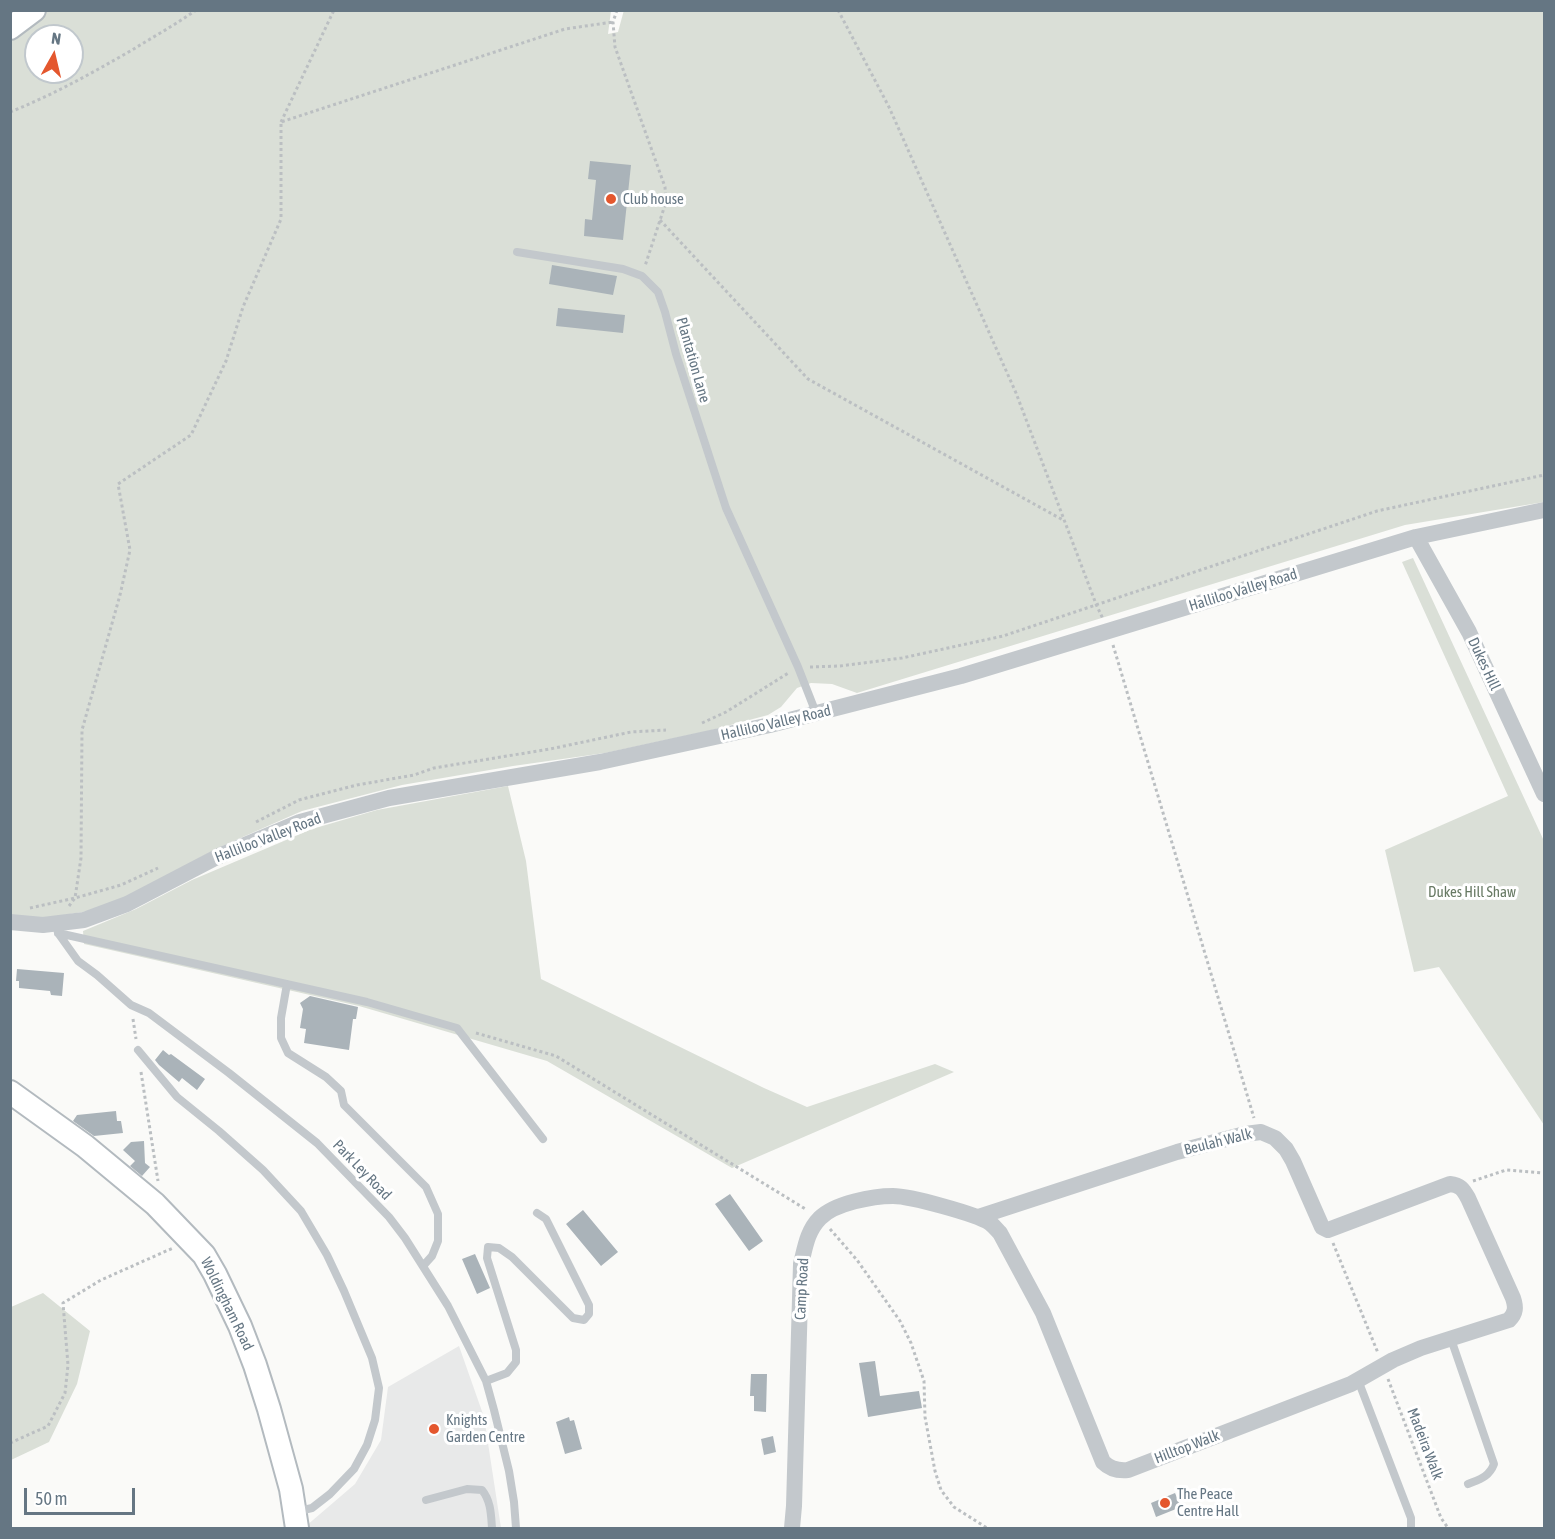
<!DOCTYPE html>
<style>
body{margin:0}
#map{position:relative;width:1555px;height:1539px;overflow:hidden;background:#fafaf8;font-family:"Asap Condensed",sans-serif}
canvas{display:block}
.frame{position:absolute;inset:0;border:12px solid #657683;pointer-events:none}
.north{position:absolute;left:24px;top:24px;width:60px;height:60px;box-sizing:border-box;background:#fff;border:2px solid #c1c8cd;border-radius:50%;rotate:8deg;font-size:16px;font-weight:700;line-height:24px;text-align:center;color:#657683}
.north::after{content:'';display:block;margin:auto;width:21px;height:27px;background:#e4572e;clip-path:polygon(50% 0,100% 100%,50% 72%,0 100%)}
.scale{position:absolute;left:24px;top:1488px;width:111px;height:27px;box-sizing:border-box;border:3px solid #657683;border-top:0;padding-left:8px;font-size:18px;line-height:21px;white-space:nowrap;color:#657683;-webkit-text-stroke:4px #fff;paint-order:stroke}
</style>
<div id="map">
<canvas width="1555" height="1539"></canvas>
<div class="frame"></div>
<div class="north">N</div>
<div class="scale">50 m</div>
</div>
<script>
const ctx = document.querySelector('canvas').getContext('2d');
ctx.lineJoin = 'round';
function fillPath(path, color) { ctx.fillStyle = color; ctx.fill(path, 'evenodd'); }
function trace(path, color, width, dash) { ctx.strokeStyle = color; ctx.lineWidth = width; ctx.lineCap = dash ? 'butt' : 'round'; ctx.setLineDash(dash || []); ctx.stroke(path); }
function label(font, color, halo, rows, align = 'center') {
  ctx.font = font + ' "Asap Condensed",sans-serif'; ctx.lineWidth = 6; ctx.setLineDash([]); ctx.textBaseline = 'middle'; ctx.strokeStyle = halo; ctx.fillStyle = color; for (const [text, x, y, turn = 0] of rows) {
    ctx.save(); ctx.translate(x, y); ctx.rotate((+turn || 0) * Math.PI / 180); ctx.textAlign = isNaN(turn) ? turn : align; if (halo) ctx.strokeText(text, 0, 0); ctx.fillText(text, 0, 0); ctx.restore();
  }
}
fillPath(new Path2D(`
 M459 1346 484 1417 501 1528H307L306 1526 355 1484 381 1440 388 1387Z`), '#e8e9e9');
fillPath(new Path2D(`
 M624 10 1544 11V502L1405 525 857 693 832 684 811 683 797 688 781 707 768 715 708 731 605 753 513 766 402 785 302 811 220 847 127 897 95 910 45 918 11 915 10 28 34 11H611L608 34 618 32ZM36 36H72V72H36Z
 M1413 558 1544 841V1125L1439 967 1414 972 1385 850 1508 796 1402 562Z
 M508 786 526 861 541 979 764 1088 807 1107 935 1064 954 1072 732 1168 547 1061 359 1006 84 944 83 931 136 909 192 880 312 829 377 810Z
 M43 1293 90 1331 77 1384 49 1442 11 1460V1307Z`), '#dadfd7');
fillPath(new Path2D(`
 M590 161 631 165 623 240 584 236 585 219 592 220 596 180 588 179Z
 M552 265 617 276 613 295 549 284Z
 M558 308 625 315 623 333 556 326Z
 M17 969 64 973 62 996 51 995 50 991 19 988V981H16Z
 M310 996 358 1007 356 1019H353L349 1050 304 1043 306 1029 300 1028 303 1009 300 1003Z
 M163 1050 169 1055 171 1054 205 1079 197 1090 182 1078 179 1082 159 1065 155 1060Z
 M116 1111 117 1121H121L123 1133 94 1136 73 1121 77 1115Z
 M144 1141 145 1163 150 1167 142 1176 130 1166 135 1161 123 1150 131 1142Z
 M730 1194 763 1241 749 1251 715 1204Z
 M583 1210 618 1252 601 1266 566 1224Z
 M475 1254 490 1288 477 1294 462 1259Z
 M875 1361 880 1396 919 1391 922 1408 868 1417 859 1363Z
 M751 1374H767L766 1412 754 1411V1396H750Z
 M569 1417 570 1421 574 1420 582 1449 565 1454 556 1422Z
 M773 1436 776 1452 764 1455 761 1439Z
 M1175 1493 1181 1507 1156 1517 1151 1503Z`), '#aab3b9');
const secondary = new Path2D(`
 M10 28 34 10
 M10 1092 85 1146 155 1204 204 1255 215 1274 240 1326 255 1365 269 1409 291 1489 297 1528`);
trace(secondary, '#b3babf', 26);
trace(new Path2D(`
 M617 10 613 22 615 47 665 187 666 202 645 266
 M838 10 889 107 1016 393 1096 604 1103 619
 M10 112C53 95 92 73 132 50 153 37 175 25 196 10
 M281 122 334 10
 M660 220 808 379 1063 520
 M1113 645 1254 1118
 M810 667 840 666 902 658 1003 636 1377 511 1544 475
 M702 723 726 712 790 672
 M256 822 299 800 357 785 414 775 434 768 550 749 631 732 666 730
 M69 906 75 898 81 858 82 730 120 595 130 550 118 484 191 435 226 361 243 307 281 219V122L565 29 613 22
 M30 908 75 898 121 885 158 868
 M133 1019 136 1039
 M476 1033 556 1056 807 1210
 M141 1072 158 1181
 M1473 1181 1506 1170 1544 1173
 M830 1229 857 1260 900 1321 911 1343 924 1381 925 1417 935 1471 941 1490 954 1507 987 1528
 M1333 1243 1378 1353
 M1388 1379 1441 1518 1448 1528
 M10 1443 48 1426 65 1393 68 1365 63 1303 101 1280 173 1248`), '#bbbfc2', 3, [3, 3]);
trace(new Path2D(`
 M517 252 623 269 642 276 658 292 665 312 676 354 726 508 798 667 816 713
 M56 924 58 933 78 961 97 975 131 1005 149 1013 229 1073 317 1143 389 1217 405 1238 448 1306 486 1381 494 1410 509 1471 514 1502 516 1528
 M58 933 367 1002 457 1028 543 1139
 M287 984 281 1018V1038L288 1053 326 1077 341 1091 344 1105 426 1187 438 1214V1241L432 1256 423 1266
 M138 1050 177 1097 219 1131 263 1170 301 1211 327 1255 344 1291 372 1358 379 1388 375 1420 367 1445 354 1469 330 1494 312 1508 295 1512
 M1451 1339 1494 1464C1489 1477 1480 1479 1468 1484
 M1358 1380 1411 1518V1528
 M486 1381 507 1373 516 1362V1350L487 1258 488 1247 499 1248 512 1257 573 1318 584 1320 589 1314V1305L546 1219 537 1213
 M426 1500 467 1489 482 1490C491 1501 491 1515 492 1528`), '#c3c8cc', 8);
trace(new Path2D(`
 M1416 537 1469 632 1544 794
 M10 922 43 925 84 920 127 904 219 856 300 822 389 798 600 762 770 725 961 676 1416 537 1544 510
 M792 1528 794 1506 801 1264C805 1248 807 1231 820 1218 835 1203 873 1196 893 1196 910 1196 976 1214 990 1223 994 1226 997 1230 1000 1233L1043 1313 1103 1462C1110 1469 1118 1471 1128 1470L1351 1384 1393 1360 1421 1348 1509 1320C1516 1313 1516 1307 1513 1298L1468 1198C1463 1189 1460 1185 1450 1184L1328 1230 1322 1227 1293 1161 1286 1149 1275 1138 1261 1132 1245 1134 1177 1152 978 1217`), '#c3c8cc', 16);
trace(secondary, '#fff', 22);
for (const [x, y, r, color] of [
 [611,199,6,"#e4572e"],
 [434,1429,6,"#e4572e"],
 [1165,1503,6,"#e4572e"]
]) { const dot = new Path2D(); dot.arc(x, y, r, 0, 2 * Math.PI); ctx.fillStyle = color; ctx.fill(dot); trace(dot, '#fff', 2); }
label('15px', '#657683', '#fff', [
 ["Club house",623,199],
 ["Knights",446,1420],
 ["Garden Centre",446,1437],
 ["The Peace",1177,1494],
 ["Centre Hall",1177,1511]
], 'left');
label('15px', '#657683', '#fff', [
 ["Plantation Lane",693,360,74],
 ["Halliloo Valley Road",1243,590,-17],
 ["Dukes Hill",1484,664,65],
 ["Halliloo Valley Road",776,723,-13],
 ["Halliloo Valley Road",268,838,-21],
 ["Beulah Walk",1218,1142,-14],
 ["Park Ley Road",362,1170,46],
 ["Camp Road",802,1289,-87],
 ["Woldingham Road",227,1304,64],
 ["Madeira Walk",1425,1444,69],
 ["Hilltop Walk",1187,1447,-21]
]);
label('15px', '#687a64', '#fff', [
 ["Dukes Hill Shaw",1472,892]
]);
</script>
